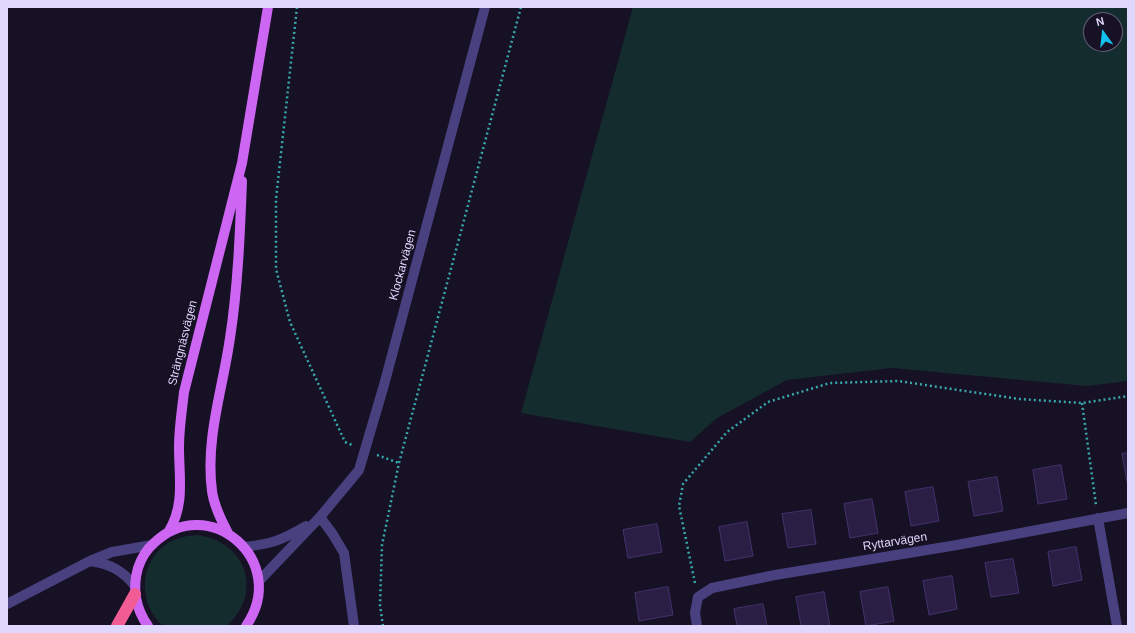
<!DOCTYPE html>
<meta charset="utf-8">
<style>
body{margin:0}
#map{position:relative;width:1135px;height:633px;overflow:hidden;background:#161124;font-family:Helvetica,sans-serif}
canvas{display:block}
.frame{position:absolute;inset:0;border:8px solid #dfd7fc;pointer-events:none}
.north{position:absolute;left:1083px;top:12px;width:40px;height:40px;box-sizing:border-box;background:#161124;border:1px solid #66607a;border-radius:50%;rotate:345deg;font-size:11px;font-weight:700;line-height:16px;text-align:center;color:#dfd7fc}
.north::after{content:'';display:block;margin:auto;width:14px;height:18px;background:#13bfec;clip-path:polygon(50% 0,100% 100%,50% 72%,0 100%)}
</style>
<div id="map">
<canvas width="1135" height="633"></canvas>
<div class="frame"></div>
<div class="north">N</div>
</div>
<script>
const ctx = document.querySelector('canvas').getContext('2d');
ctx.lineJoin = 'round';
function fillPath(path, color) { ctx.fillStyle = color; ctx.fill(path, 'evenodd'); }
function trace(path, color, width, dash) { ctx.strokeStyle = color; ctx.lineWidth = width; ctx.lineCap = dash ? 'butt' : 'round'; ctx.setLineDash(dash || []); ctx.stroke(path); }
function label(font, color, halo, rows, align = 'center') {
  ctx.font = font + ' Helvetica,sans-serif'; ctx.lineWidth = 4; ctx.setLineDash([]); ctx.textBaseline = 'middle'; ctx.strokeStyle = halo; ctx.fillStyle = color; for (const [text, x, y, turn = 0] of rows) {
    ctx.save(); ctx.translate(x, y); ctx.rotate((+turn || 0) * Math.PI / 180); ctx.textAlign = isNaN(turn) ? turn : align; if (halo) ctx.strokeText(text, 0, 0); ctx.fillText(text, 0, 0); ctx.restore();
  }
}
fillPath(new Path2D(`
 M633 7H1128V381L1087 386 892 368 787 380 717 418 690 442 521 413ZM1091 20H1115V44H1091Z
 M197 535C246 541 264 592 227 626H163C139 605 138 565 165 545 174 538 185 536 197 535Z`), '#142c2e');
const building = new Path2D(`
 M1128 453V487L1122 454Z
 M1061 465 1067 499 1038 504 1033 470Z
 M997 477 1003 511 974 516 968 482Z
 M933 487 939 521 911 526 905 492Z
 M872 499 878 533 850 538 844 504Z
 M811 510 816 544 788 548 782 514Z
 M747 522 753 556 725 561 719 527Z
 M657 524 662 552 628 558 623 530Z
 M1076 547 1082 580 1053 586 1048 552Z
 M1013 559 1019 593 991 597 985 563Z
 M952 576 957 609 929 615 923 581Z
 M668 587 673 615 639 621 635 593Z
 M888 587 894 621 866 626 860 592Z
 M824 592 830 626H801L796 597Z
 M763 604 767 626H737L734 609Z`);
fillPath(building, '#2a1e44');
trace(building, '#44326e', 1);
trace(new Path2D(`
 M297 7 276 199V269L290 322 345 442 352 445
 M1082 403 1096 505
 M377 455 399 463
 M695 583 679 506 683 484 727 432 768 402 830 383 898 381 1019 399 1082 403 1128 396
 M383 626 380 605 382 545 399 463 521 7`), '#39a8ae', 2.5, [2, 3]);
trace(new Path2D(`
 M320 517 332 533 344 553 354 626
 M1098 518 1117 626
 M244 547C272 544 282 540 306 526
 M90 561C110 564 122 570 135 586
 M259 581 320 517 359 470 384 385 485 7
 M7 604 90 561 112 552 152 545
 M697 626 695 613 698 597 712 588 775 575 957 545 1128 513`), '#49407f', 10);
trace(new Path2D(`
 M169 531C185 504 179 478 179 447 179 428 182 410 184 392L242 163 268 7
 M228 533C221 520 214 506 212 491 205 439 223 388 230 338 238 286 240 233 242 181
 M148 626C136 609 132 589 138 568 141 559 147 549 154 543 208 491 291 561 246 626`), '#cd67f3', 10);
trace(new Path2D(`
 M117 626 135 594`), '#f25c94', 12);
label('12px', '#dfd7fc', '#161124', [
 ["Klockarvägen",403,265,-75],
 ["Strängnäsvägen",183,343,-76],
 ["Ryttarvägen",895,542,-9]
]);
</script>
